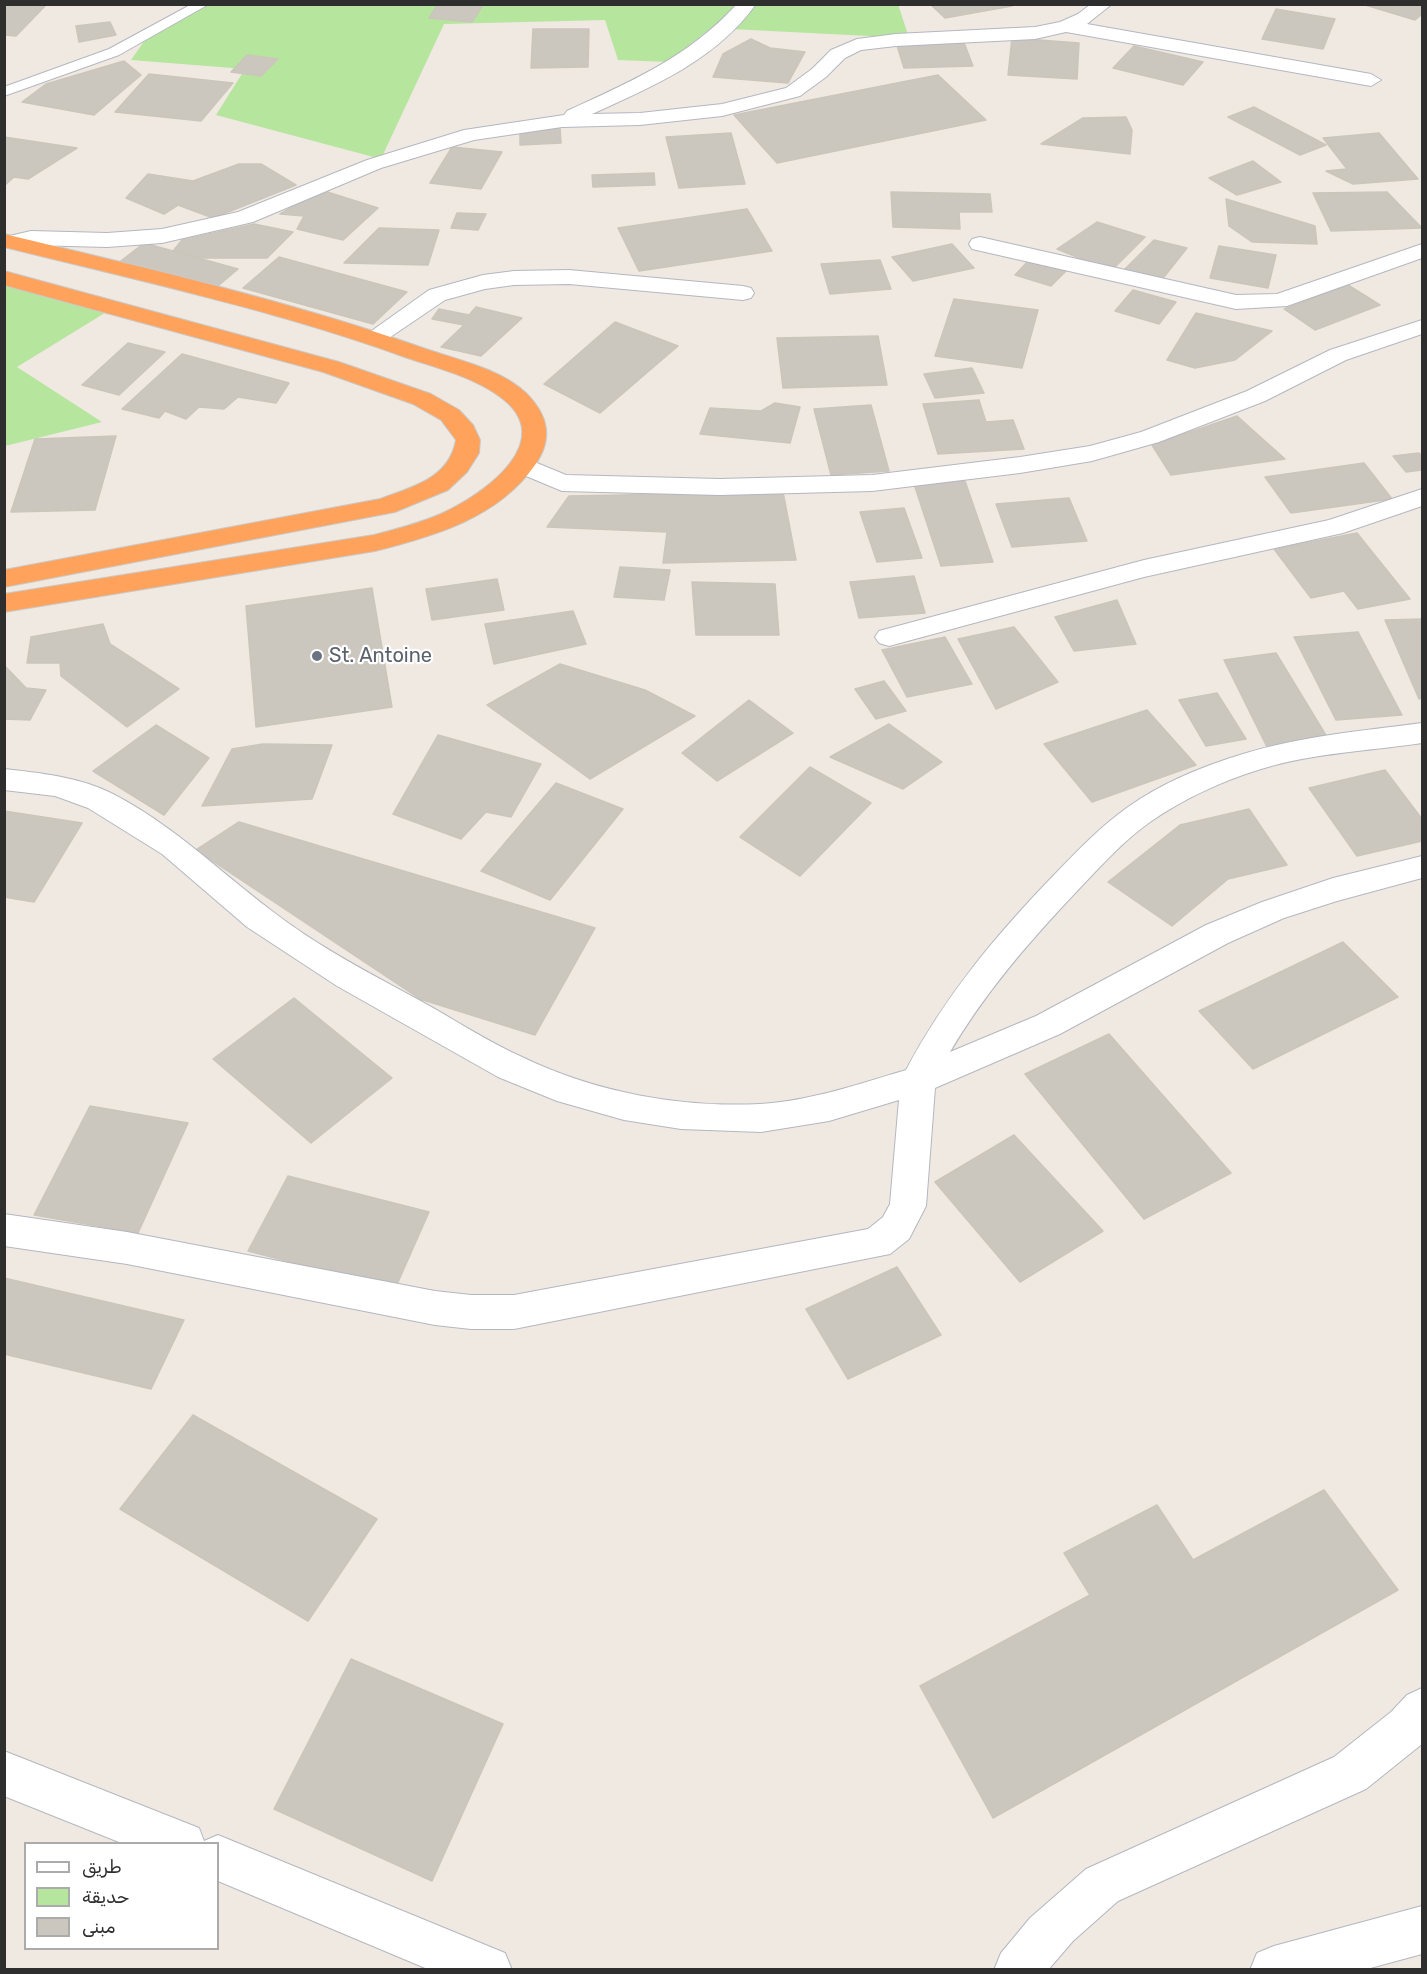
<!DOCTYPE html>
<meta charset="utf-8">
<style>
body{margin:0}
#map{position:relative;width:1427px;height:1974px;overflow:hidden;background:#efe9e1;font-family:Rubik,Cairo,sans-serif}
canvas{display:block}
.frame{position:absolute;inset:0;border:6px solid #2e2e2e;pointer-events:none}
.legend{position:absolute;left:24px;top:1842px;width:195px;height:108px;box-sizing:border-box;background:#fff;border:2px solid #ababab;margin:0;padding:8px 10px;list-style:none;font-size:18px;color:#2e2e2e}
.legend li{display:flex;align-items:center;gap:12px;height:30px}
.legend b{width:30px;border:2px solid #ababab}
</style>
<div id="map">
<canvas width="1427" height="1974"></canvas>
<div class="frame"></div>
<ul class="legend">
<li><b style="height:8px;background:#fff"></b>طريق</li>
<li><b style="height:16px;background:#b6e59e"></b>حديقة</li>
<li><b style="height:16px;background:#cbc7bf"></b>مبنى</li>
</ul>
</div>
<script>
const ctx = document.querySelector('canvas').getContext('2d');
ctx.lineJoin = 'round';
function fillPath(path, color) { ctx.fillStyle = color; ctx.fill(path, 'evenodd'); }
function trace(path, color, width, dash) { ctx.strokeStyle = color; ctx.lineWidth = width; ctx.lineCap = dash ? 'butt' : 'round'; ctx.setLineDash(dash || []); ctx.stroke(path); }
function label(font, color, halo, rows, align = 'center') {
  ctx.font = font + ' Rubik,sans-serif'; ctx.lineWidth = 4.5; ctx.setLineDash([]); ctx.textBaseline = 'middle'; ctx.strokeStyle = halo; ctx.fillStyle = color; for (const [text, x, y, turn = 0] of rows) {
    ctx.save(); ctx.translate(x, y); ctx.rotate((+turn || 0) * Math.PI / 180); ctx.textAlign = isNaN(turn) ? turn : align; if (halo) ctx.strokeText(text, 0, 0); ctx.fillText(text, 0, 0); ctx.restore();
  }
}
fillPath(new Path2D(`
 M207 4H898L909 38 711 28 668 62 618 60 605 20 444 24 381 159 216 115 245 69 131 60 157 23Z
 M5 275 121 303 17 367 102 422 5 446Z`), '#b6e59e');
const building = new Path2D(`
 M4 4H39L46 5 16 36 4 35Z
 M438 4H475L483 5 472 22 429 18Z
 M930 4H1010L1012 6 945 18Z
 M1362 4H1422V14L1415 20Z
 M1276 9 1335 19 1323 49 1262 39Z
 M110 22 116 35 79 42 76 26Z
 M533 29H589L588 67 531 68Z
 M1012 38 1079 43 1077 79 1008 75Z
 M751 39 770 48 805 52 788 83 713 77 723 54Z
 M963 40 973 66 904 68 896 42Z
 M1134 46 1203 62 1183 85 1113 68Z
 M247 55 278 59 261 76 231 72Z
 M124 61 141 75 94 115 22 102 46 84Z
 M149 74 233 83 201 121 115 112Z
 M938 75 986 120 777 163 734 115Z
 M1254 107 1326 145 1300 155 1228 117Z
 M1126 117 1132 130 1130 154 1041 144 1083 118Z
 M560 128 561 143 520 145V130Z
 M731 133 745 184 679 188 666 137Z
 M1379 133 1418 179 1353 184 1326 171 1347 169 1323 138Z
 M4 137 77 148 28 179 14 177 4 186Z
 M452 147 502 152 481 189 430 183Z
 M1253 161 1281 182 1237 195 1209 178Z
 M239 164H261L296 185 213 218 178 205 164 214 126 198 148 174 193 181Z
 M654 173 655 185 593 187 592 175Z
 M321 190 378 208 343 240 297 229 304 216 280 214Z
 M891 192 990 194 992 212H959L960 229 893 227Z
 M1387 192 1422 228 1331 231 1313 193Z
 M1226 199 1315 226 1317 244 1252 242 1229 226Z
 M747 209 772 251 639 271 618 228Z
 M457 213 486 214 478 230 451 228Z
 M1097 222 1145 237 1111 271 1057 249Z
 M254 224 293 232 267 258H205L173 251 182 240Z
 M379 228 439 230 428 265 344 263Z
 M1154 240 1187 248 1160 282 1120 274Z
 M144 243 238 269 212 291 117 264Z
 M952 244 974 268 913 281 892 257Z
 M1219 246 1276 255 1268 288 1210 278Z
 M279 257 407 292 373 324 243 288Z
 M1030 259 1067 270 1051 286 1015 275Z
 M880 260 891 289 830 294 821 264Z
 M1348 285 1380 305 1315 330 1284 309Z
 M1133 290 1176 302 1159 324 1115 311Z
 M954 299 1038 310 1022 368 935 356Z
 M476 307 522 318 481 356 441 347 464 325 432 319 439 309 469 315Z
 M1196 313 1272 331 1235 360 1195 368 1167 360Z
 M615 322 678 346 600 413 544 384Z
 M878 336 887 385 783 388 777 338Z
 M128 343 165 352 119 395 82 385Z
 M182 354 289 383 276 403 238 397 224 409 199 407 186 419 165 411 159 418 122 409Z
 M972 368 984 393 935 398 924 374Z
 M979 400 986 422 1013 420 1024 449 938 454 923 404Z
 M775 403 800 407 790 443 700 434 710 408 761 411Z
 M871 405 889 471 831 475 814 409Z
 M1237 416 1285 459 1171 475 1152 445Z
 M116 436 95 510 11 512 35 439Z
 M1419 453 1422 456V470L1406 472 1393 456Z
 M1364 463 1392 499 1291 513 1265 477Z
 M965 481 993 562 941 566 914 484Z
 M783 492 796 560 663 563 667 532 547 527 569 496Z
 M1069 498 1087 541 1012 547 996 504Z
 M904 508 922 558 877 562 860 512Z
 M1357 533 1410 599 1358 609 1344 591 1311 598 1274 549Z
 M620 567 670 570 664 600 614 597Z
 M914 576 925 613 859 618 850 582Z
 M497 579 504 610 432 620 426 589Z
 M692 582 775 584 779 635H696Z
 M372 588 392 707 256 727 246 606Z
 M1117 600 1136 644 1074 651 1055 617Z
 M573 611 586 644 494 664 485 624Z
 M1422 619V698L1419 699 1385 620Z
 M103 624 110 644 179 689 127 727 61 676 60 663H27L31 637Z
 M1014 627 1058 682 996 709 958 639Z
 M1358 632 1402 715 1336 720 1294 637Z
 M945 637 972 684 907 697 882 650Z
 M1276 653 1327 737 1267 747 1224 660Z
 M560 664 645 690 695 716 590 779 487 705Z
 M4 665 26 688 46 690 30 720 4 719Z
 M884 681 906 711 876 719 855 689Z
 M1217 693 1246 739 1206 746 1179 700Z
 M749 700 793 733 717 781 682 753Z
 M1147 710 1196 765 1092 802 1044 744Z
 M889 724 942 762 903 789 830 757Z
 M156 725 209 758 164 815 93 771Z
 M438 735 541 764 511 817 486 812 461 839 393 814Z
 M263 744 332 745 312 799 202 806 232 749Z
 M810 767 871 803 800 876 740 837Z
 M1385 770 1422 819V841L1357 856 1309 788Z
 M556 783 623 809 550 900 481 871Z
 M1249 809 1287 865 1228 879 1172 926 1108 882 1180 825Z
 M4 811 82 823 34 902 4 897Z
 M239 822 595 928 535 1035 420 999 196 850Z
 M1343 942 1398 997 1253 1069 1199 1011Z
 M294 998 392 1078 311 1143 213 1059Z
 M1109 1034 1231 1173 1144 1219 1025 1074Z
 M90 1106 188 1123 138 1233 34 1215Z
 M1014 1135 1103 1231 1020 1282 935 1182Z
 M288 1176 429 1212 395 1289 248 1251Z
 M897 1267 941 1335 848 1379 806 1309Z
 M4 1278 184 1320 151 1389 4 1354Z
 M193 1415 377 1519 308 1621 120 1509Z
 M1324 1490 1398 1590 993 1818 920 1686 1090 1595 1064 1553 1157 1505 1193 1560Z
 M351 1659 503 1724 432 1881 274 1809Z`);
fillPath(building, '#cbc7bf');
trace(building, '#cbc5ba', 1.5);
const lane = new Path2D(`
 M192 4H209L119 55 4 96V87L109 49Z`);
const street = new Path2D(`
 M737 4H756C716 60 652 87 592 114L640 113 722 104 786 88 812 69 831 50 857 39 896 34 1035 27 1060 22 1078 14 1091 4H1112L1087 24 1371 74 1381 80 1371 86 1066 32 1035 39 896 46 861 50 845 58 826 77 800 96 722 116 640 125 562 127 474 140 381 168 253 222 162 243 107 247 31 245 13 249 4 246 5 237 31 231 107 233 162 229 238 212 367 160 464 130 564 115 567 111C630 82 689 57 737 4Z
 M980 237 1236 295 1277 294 1422 244V258L1287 306 1236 309 972 249 969 244 972 239Z
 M569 270 743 286 751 288 754 293 751 298 743 300 569 284 514 285 485 289 445 300 383 342H367L363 337 429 290 483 275 514 271Z
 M1422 320V334L1346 360 1265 401 1159 442 1092 461 1020 473 872 491 720 495 562 491 514 471 510 466 514 461 523 458 532 461 566 475 720 479 872 475 1020 457 1090 446 1141 432 1247 391 1330 350Z
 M1422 489V506L1343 533 1144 577 889 646 879 643 875 637 879 631 1144 560 1329 520Z
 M1422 723V743C1369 751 1313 753 1261 769 1222 781 1183 799 1150 822 1123 841 1100 867 1077 891 1030 941 985 992 950 1052L1036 1016 1206 925 1262 902 1333 878 1422 856V878L1337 901 1284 918 1228 943 1060 1034 935 1088 926 1206 909 1239 890 1254 514 1329H471L435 1325 127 1264 4 1246V1214L127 1232 435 1291 471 1295H514L868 1229 883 1217 890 1204 899 1100 829 1121 761 1132 681 1129 624 1120 557 1101 498 1077 337 986 247 927 162 854 88 808 55 796 4 790V769C40 773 79 777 111 793 170 823 216 868 268 908 316 946 373 975 426 1004 458 1022 489 1042 522 1057 594 1092 680 1108 760 1104 810 1101 859 1084 906 1070 945 996 996 935 1054 875 1077 851 1101 826 1128 807 1162 783 1203 766 1243 754 1301 736 1362 731 1422 723Z
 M1422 1688V1744L1366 1789 1118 1901 1073 1941 1048 1970H994L1001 1953 1030 1918 1086 1869 1334 1757 1391 1712 1407 1695Z
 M4 1751 199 1828 204 1841 218 1835 505 1953 512 1970H430L218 1881V1844H124L4 1796Z
 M1422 1906V1954L1363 1970H1250L1257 1953 1274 1946Z`);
const highway = new Path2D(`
 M4 234C145 268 287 300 423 348 457 360 499 368 526 393 549 416 553 439 535 465 498 518 434 536 375 551L4 612V594L374 535C397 529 421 523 443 513 484 494 561 440 499 396 470 375 432 367 399 355 270 309 137 280 4 247Z
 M4 271 339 362 431 394 459 410 473 425 480 440 479 453 467 472 448 490 395 512 4 587V570L380 499C412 487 449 479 456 440L441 420 413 404 323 372 4 285Z`);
trace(lane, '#b4b7c1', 2);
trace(street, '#b4b7c1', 2);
trace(highway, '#c9c9c9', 2);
fillPath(lane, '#fff');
fillPath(street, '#fff');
fillPath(highway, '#ffa35c');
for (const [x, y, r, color] of [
 [317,656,6,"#6b7280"]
]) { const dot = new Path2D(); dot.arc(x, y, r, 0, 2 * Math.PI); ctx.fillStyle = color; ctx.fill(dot); trace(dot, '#fff', 2); }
label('20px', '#5b616d', '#fff', [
 ["St. Antoine",329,656]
], 'left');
</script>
